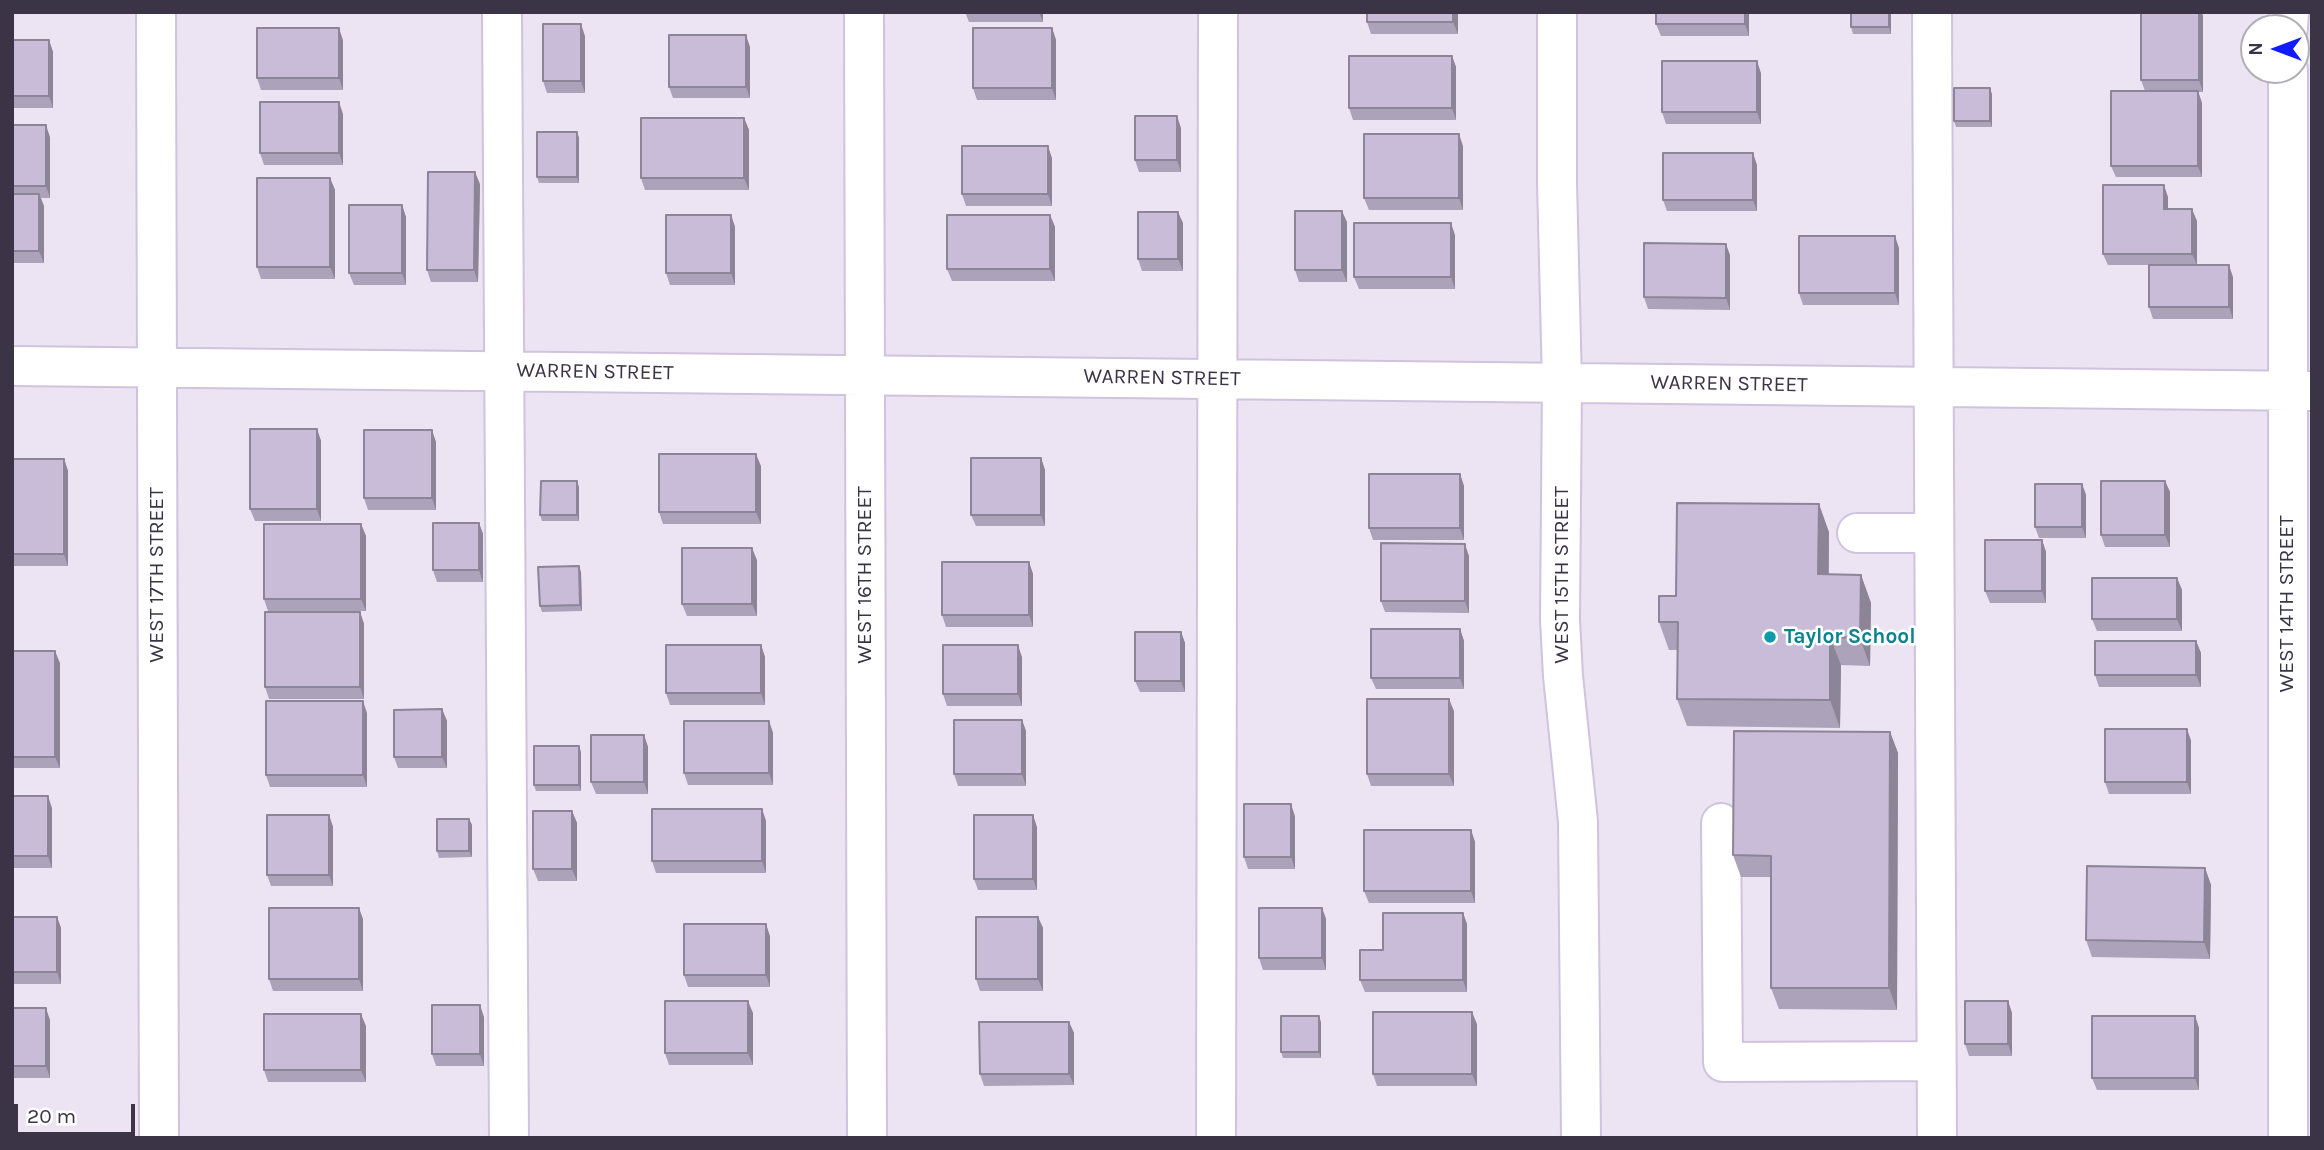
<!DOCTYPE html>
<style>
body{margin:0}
#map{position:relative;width:2324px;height:1150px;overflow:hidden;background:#ece4f3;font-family:Karla,sans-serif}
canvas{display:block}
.frame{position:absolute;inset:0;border:14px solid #3b3446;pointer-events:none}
.north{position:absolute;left:2240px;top:14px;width:70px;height:70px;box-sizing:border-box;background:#fff;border:2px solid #b1aeb5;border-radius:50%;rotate:270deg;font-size:19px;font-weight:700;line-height:28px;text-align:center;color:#3b3446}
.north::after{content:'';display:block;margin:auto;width:24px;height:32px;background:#101cff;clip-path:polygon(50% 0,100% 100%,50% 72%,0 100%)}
.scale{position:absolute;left:14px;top:1104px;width:121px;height:32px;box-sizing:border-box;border:4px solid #3b3446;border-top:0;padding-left:9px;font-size:21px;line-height:24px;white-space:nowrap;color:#3b3446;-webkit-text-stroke:5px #fff;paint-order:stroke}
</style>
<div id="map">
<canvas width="2324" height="1150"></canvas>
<div class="frame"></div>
<div class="north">N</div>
<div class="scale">20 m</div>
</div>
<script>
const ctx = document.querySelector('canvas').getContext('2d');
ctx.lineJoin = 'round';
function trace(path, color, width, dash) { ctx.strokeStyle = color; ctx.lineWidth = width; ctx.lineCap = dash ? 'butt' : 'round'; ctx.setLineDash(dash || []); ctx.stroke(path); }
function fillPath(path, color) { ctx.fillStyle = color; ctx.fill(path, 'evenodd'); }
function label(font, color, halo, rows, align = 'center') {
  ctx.font = font + ' Karla,sans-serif'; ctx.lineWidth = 5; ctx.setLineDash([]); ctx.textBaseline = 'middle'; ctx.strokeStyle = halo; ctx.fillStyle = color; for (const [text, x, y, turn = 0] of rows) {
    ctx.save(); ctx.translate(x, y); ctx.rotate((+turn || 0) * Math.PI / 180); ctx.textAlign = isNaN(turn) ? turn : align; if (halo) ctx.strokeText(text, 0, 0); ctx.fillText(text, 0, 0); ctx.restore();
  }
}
const minor = new Path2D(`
 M156 12 159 1138
 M502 12 509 1138
 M864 12 867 1138
 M1557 12V183L1562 382 1560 620 1563 676 1578 822 1581 1138
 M1932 12 1937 1138
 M2288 28 2289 12
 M12 366 2312 391
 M1857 533H1934
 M1721 823 1723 1062 1936 1061
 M1216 1138 1218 12
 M2288 1138V70`);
trace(minor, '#cfc3dd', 42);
trace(minor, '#fff', 38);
fillPath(new Path2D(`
 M258 12H328V13Z
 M965 12H1043V22H969Z
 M1458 12V34H1371L1367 22Z
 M1749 12V36H1661L1656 24Z
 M1891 12V34H1853L1851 27Z
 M2203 16V92H2198L2202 103V177H2116L2111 166 2145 91 2141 80Z
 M1052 28 1056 40V100H977L973 88Z
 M585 36V93H547L543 81Z
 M12 40H49L53 52V108H12Z
 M343 40V90H261L257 78Z
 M750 47V98H673L669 87Z
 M1452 56 1456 67V120H1353L1349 108Z
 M1761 73V124H1666L1662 112Z
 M1992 94V127H1956L1954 121Z
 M343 114V165H264L260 153Z
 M744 118 749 130V190H645L641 178Z
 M12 125 50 137V198H41L44 206V263H12Z
 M1181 128V172H1139L1135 160Z
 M577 132 579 138V183H539L537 177Z
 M1463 146V210H1369L1364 198Z
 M1052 158V206H966L962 194Z
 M1757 165V211H1667L1663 200Z
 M330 178 335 190V279H261L257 267Z
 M480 184 478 282H431L427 270Z
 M2168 197V209L2197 221V265L2233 277V319H2153L2149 307V265H2108L2103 254Z
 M402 205 406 217V285H354L349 273Z
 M731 215 735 227V285H670L666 273Z
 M1050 215 1055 227V281H952L947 269Z
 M1347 222V282H1299L1295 270Z
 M1183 223V271H1142L1138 259Z
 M1455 235V289H1359L1354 277Z
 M1899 248V305H1803L1799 293Z
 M1730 255V310L1648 309 1644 297Z
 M317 429 321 441V521H255L250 509Z
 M436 442V510H368L364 498Z
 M1041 458 1045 470V526H976L971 515Z
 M12 459H64L68 471V566H12Z
 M761 466V524H663L659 512Z
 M1460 474 1464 486V540H1373L1369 528Z
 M2165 481 2170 492V547H2105L2101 535Z
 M2082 484 2086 495V538H2039L2035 527Z
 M579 487V521H542L540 515Z
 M479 523 483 534V582H437L433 570Z
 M361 524 366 536V611H268L264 599Z
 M1829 532V575H1861L1871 603 1870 666 1841 665 1840 728 1687 726 1677 699 1678 650H1669L1659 622 1676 596Z
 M2042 540 2046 552V603H1990L1985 591Z
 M1469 556V613L1385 612 1381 601Z
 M757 560V616H687L682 604Z
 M1029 562 1033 574V627H946L942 615Z
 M581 572 582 611 542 612 540 606Z
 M2177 578 2182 590V631H2097L2092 619Z
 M360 612 364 624V699H269L265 687Z
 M1460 629 1464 641V689H1376L1371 678Z
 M1181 632 1185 643V692H1140L1135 681Z
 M2196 641 2201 653V687H2099L2095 675Z
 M761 645 765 657V705H670L666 693Z
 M12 651 60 663V768H12Z
 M1022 657V706H947L943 694Z
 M442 709 447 721V768H398L394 757Z
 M1454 711V786H1371L1367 774Z
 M367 713V787H270L266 775Z
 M1022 720 1026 731V786H958L954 774Z
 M769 721 773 733V785H688L684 773Z
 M2187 729 2191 741V794H2109L2105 782Z
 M1890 732 1898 753 1897 1010 1779 1009 1771 988V877H1741L1733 855Z
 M644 735 648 747V794H596L591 782Z
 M581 752V791H536L534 785Z
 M12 796 52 808V868H12Z
 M762 809 766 821V873H656L652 861Z
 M572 811 577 823V881H538L533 869Z
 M329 815 333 827V886H271L267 875Z
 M1295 816V869H1248L1244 857Z
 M469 819 472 825V857L439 858 437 851Z
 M1037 827V890H978L974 879Z
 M1471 830 1475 842V903H1369L1364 891Z
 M2205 868 2211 885 2210 959 2092 957 2086 940Z
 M1322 908 1326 919V970H1263L1259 958Z
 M1463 913 1467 924V992H1365L1360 980 1383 950Z
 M12 917H57L61 928V984H12Z
 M1038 917 1043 928V991H980L976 979Z
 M363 919V991H273L269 979Z
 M770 936V987H688L684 975Z
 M2008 1001 2012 1013V1056H1969L1965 1044Z
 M12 1008 50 1020V1078H12Z
 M753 1013V1065H669L665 1053Z
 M2195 1016 2199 1028V1090H2097L2092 1078Z
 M484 1017V1066H436L432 1054Z
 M1069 1022 1074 1033V1085L984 1086 980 1074Z
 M1321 1022V1058H1283L1281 1052Z
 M1477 1024V1086H1377L1373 1074Z
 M366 1026V1082H268L264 1070Z`), '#aca2ba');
fillPath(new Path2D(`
 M1039 12H1043V22Z
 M1453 12H1458V34L1453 22Z
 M1745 12H1749V36L1745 24Z
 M1889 12H1891V34L1889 27Z
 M2199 12H2202L2203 16V92L2199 80Z
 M581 24 585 36V93L581 81Z
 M339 28 343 40V90L339 78Z
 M1052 28 1056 40V100L1052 88Z
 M746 35 750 47V98L746 87Z
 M49 40 53 52V108L49 96Z
 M1452 56 1456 67V120L1452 108Z
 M1757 61 1761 73V124L1757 112Z
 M1990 88 1992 94V127L1990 121Z
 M2198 91 2202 103V177L2198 166Z
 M339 102 343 114V165L339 153Z
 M1177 116 1181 128V172L1177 160Z
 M744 118 749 130V190L744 178Z
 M46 125 50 137V198L46 186Z
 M577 132 579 138V183L577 177Z
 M1459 134 1463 146V210L1459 198Z
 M1048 146 1052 158V206L1048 194Z
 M1753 153 1757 165V211L1753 200Z
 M475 172 480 184 478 282 474 270Z
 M330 178 335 190V279L330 267Z
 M2164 185 2168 197V221L2164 209Z
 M39 194 44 206V263L39 251Z
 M402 205 406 217V285L402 273Z
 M2192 209 2197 221V265L2192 254Z
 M1342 211 1347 222V282L1342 270Z
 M1178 212 1183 223V271L1178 259Z
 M731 215 735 227V285L731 273Z
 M1050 215 1055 227V281L1050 269Z
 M1451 223 1455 235V289L1451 277Z
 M1895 236 1899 248V305L1895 293Z
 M1726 244 1730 255V310L1726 298Z
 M2229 265 2233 277V319L2229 307Z
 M317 429 321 441V521L317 509Z
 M432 430 436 442V510L432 498Z
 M756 454 761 466V524L756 512Z
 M1041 458 1045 470V526L1041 515Z
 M64 459 68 471V566L64 554Z
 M1460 474 1464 486V540L1460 528Z
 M577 481 579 487V521L577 515Z
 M2165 481 2170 492V547L2165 535Z
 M2082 484 2086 495V538L2082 527Z
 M1819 504 1829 532 1828 602 1818 574Z
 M479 523 483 534V582L479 570Z
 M361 524 366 536V611L361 599Z
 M2042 540 2046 552V603L2042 591Z
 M1465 544 1469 556V613L1465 601Z
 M752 548 757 560V616L752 604Z
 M1029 562 1033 574V627L1029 615Z
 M579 566 581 572 582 611 580 605Z
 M1861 575 1871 603 1870 666 1860 638Z
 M2177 578 2182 590V631L2177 619Z
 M360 612 364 624V699L360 687Z
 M1460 629 1464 641V689L1460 678Z
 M1181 632 1185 643V692L1181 681Z
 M1830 637 1841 665 1840 728 1830 700Z
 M2196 641 2201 653V687L2196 675Z
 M761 645 765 657V705L761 693Z
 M1018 645 1022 657V706L1018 694Z
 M55 651 60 663V768L55 757Z
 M1449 699 1454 711V786L1449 774Z
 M363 701 367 713V787L363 775Z
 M442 709 447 721V768L442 757Z
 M1022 720 1026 731V786L1022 774Z
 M769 721 773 733V785L769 773Z
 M2187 729 2191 741V794L2187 782Z
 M1890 732 1898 753 1897 1010 1889 988Z
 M644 735 648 747V794L644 782Z
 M579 746 581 752V791L579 785Z
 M48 796 52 808V868L48 856Z
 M1291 804 1295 816V869L1291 857Z
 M762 809 766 821V873L762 861Z
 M572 811 577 823V881L572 869Z
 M329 815 333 827V886L329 875Z
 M1033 815 1037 827V890L1033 879Z
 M469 819 472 825V857L469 851Z
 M1471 830 1475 842V903L1471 891Z
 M2205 868 2211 885 2210 959 2204 942Z
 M359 908 363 919V991L359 979Z
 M1322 908 1326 919V970L1322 958Z
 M1463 913 1467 924V992L1463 980Z
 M57 917 61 928V984L57 972Z
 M1038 917 1043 928V991L1038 979Z
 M766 924 770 936V987L766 975Z
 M748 1001 753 1013V1065L748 1053Z
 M2008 1001 2012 1013V1056L2008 1044Z
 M480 1005 484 1017V1066L480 1054Z
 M46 1008 50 1020V1078L46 1066Z
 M1472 1012 1477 1024V1086L1472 1074Z
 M361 1014 366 1026V1082L361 1070Z
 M1319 1016 1321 1022V1058L1319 1052Z
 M2195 1016 2199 1028V1090L2195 1078Z
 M1069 1022 1074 1033V1085L1069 1074Z`), '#8c8497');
const building = new Path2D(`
 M1367 12H1453V22H1367Z
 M1656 12H1745V24H1656Z
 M1851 12H1889V27H1851Z
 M2141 12H2199V80H2141Z
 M543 24H581V81H543Z
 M257 28H339V78H257Z
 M973 28H1052V88H973Z
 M669 35H746V87H669Z
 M12 40H49V96H12Z
 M1349 56H1452V108H1349Z
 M1662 61H1757V112H1662Z
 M1954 88H1990V121H1954Z
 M2111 91H2198V166H2111Z
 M260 102H339V153H260Z
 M1135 116H1177V160H1135Z
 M641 118H744V178H641Z
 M12 125H46V186H12Z
 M537 132H577V177H537Z
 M1364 134H1459V198H1364Z
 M962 146H1048V194H962Z
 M1663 153H1753V200H1663Z
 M428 172H475L474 270H427Z
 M257 178H330V267H257Z
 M2103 185H2164V209H2192V254H2103Z
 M12 194H39V251H12Z
 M349 205H402V273H349Z
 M1295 211H1342V270H1295Z
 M1138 212H1178V259H1138Z
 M666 215H731V273H666Z
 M947 215H1050V269H947Z
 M1354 223H1451V277H1354Z
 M1799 236H1895V293H1799Z
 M1644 243 1726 244V298L1644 297Z
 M2149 265H2229V307H2149Z
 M250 429H317V509H250Z
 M364 430H432V498H364Z
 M659 454H756V512H659Z
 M971 458H1041V515H971Z
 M12 459H64V554H12Z
 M1369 474H1460V528H1369Z
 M541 481H577V515H540Z
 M2101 481H2165V535H2101Z
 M2035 484H2082V527H2035Z
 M1677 503 1819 504 1818 574 1861 575 1860 638 1830 637V700L1677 699 1678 622H1659V596H1676Z
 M433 523H479V570H433Z
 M264 524H361V599H264Z
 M1985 540H2042V591H1985Z
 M1381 543 1465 544V601H1381Z
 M682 548H752V604H682Z
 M942 562H1029V615H942Z
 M579 566 580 605 540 606 538 567Z
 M2092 578H2177V619H2092Z
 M265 612H360V687H265Z
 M1371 629H1460V678H1371Z
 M1135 632H1181V681H1135Z
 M2095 641H2196V675H2095Z
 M666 645H761V693H666Z
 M943 645H1018V694H943Z
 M12 651H55V757H12Z
 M1367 699H1449V774H1367Z
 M266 701H363V775H266Z
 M442 709V757H394V710Z
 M954 720H1022V774H954Z
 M684 721H769V773H684Z
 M2105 729H2187V782H2105Z
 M1734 731 1890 732 1889 988H1771V856L1733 855Z
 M591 735H644V782H591Z
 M534 746H579V785H534Z
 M12 796H48V856H12Z
 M1244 804H1291V857H1244Z
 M652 809H762V861H652Z
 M533 811H572V869H533Z
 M267 815H329V875H267Z
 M974 815H1033V879H974Z
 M437 819H469V851H437Z
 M1364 830H1471V891H1364Z
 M2087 866 2205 868 2204 942 2086 940Z
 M269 908H359V979H269Z
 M1259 908H1322V958H1259Z
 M1383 913H1463V980H1360V950H1383Z
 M12 917H57V972H12Z
 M976 917H1038V979H976Z
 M684 924H766V975H684Z
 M665 1001H748V1053H665Z
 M1965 1001H2008V1044H1965Z
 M432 1005H480V1054H432Z
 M12 1008H46V1066H12Z
 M1373 1012H1472V1074H1373Z
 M264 1014H361V1070H264Z
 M1281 1016H1319V1052H1281Z
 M2092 1016H2195V1078H2092Z
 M979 1022H1069V1074H980Z`);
fillPath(building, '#c8bcd8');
trace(building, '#8c8497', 2);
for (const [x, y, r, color] of [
 [1770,637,7,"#0f9aa8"]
]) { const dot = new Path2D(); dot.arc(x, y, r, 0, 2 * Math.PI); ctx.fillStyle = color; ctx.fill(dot); trace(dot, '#fff', 2.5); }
label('21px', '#3b3446', '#fff', [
 ["WARREN STREET",595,372,1],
 ["WARREN STREET",1162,378,1],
 ["WARREN STREET",1729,384,1],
 ["WEST 17TH STREET",157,575,-90],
 ["WEST 16TH STREET",865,575,-90],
 ["WEST 15TH STREET",1562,575,-90],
 ["WEST 14TH STREET",2287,604,-90]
]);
label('bold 21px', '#0d838f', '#fff', [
 ["Taylor School",1784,637]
], 'left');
</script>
